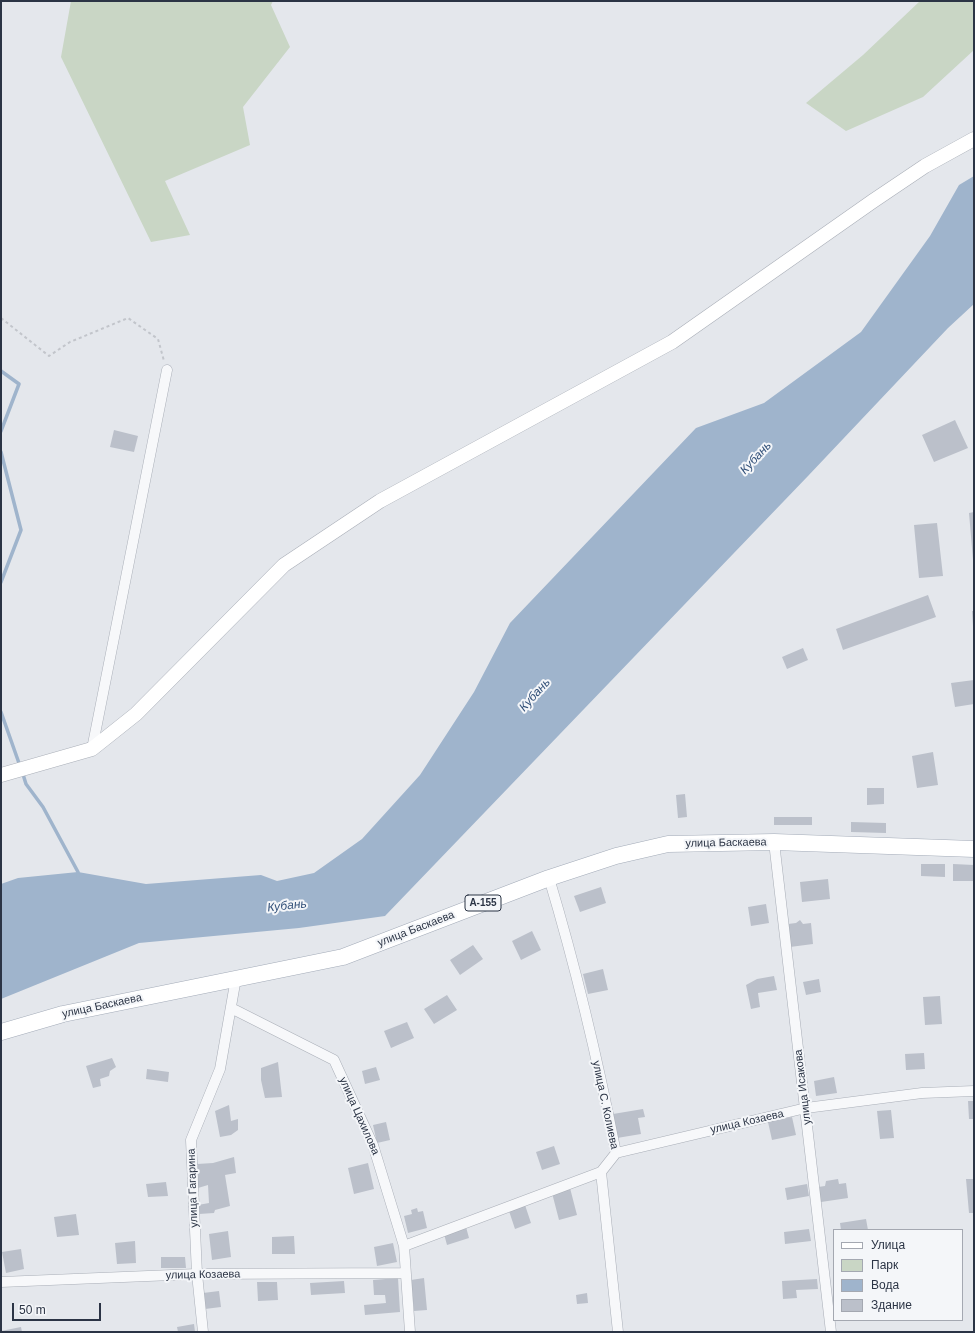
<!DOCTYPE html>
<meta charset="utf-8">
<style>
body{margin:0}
#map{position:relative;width:975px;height:1333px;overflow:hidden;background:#e4e7ec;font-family:Helvetica,sans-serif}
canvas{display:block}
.frame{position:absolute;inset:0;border:2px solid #2b3445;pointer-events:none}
.legend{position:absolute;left:833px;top:1229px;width:130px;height:92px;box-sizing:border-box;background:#f4f6f9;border:1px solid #a4a8b1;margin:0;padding:5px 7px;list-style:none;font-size:12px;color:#2b3445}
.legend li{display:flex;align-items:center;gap:8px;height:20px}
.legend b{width:20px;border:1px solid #a4a8b1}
.scale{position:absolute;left:12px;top:1303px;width:89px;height:18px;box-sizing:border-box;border:2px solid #2b3445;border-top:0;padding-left:5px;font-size:12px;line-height:14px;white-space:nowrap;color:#2b3445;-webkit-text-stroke:3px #f4f6f9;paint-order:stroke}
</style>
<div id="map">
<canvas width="975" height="1333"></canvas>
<div class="frame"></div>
<ul class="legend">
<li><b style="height:5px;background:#fff"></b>Улица</li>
<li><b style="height:11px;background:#c9d6c5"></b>Парк</li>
<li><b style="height:11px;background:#9fb4cc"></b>Вода</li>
<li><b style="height:11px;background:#bbc0ca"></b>Здание</li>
</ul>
<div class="scale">50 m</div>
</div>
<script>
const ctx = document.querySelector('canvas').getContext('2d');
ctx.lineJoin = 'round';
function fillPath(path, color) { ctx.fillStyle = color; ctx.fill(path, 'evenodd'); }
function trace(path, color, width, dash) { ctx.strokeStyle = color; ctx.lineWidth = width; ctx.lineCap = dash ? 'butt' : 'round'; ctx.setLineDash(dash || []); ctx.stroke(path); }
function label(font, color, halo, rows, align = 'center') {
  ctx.font = font + ' Helvetica,sans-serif'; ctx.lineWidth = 4; ctx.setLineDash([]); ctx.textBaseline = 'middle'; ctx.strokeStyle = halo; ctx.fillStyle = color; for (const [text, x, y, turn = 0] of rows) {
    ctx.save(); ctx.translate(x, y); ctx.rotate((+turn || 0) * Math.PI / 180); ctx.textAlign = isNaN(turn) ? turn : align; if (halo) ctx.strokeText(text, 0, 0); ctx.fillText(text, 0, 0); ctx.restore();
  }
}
fillPath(new Path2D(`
 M71 1H273L271 5 290 47 243 107 250 145 165 181 190 235 151 242 61 57Z
 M920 1H974V50L923 97 846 131 806 103 863 55Z`), '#c9d6c5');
fillPath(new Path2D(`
 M974 176V304L948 328 808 476 385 916 299 928 139 943 1 999V884L18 878 78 872 146 884 261 875 277 881 314 873 362 839 420 775 474 692 510 623 696 428 764 403 861 332 930 236 959 185Z`), '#9fb4cc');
trace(new Path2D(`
 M1 371 19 384 1 431
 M1 452 21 530 1 582
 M1 712 20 766
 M22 771 26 784 43 807 78 872V876`), '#9fb4cc', 3.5);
fillPath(new Path2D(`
 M955 420 968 448 934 462 922 435Z
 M114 430 138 436 134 452 110 447Z
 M974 512V560H973L969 513Z
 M937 523 943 576 919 578 914 525Z
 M928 595 936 617 843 650 836 629Z
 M972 611H974V626H973Z
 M803 648 808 660 787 669 782 657Z
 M974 680V704L955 707 951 683Z
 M933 752 938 785 917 788 912 756Z
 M867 788H884V804L867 805Z
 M685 794 687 817 678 818 676 795Z
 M774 817H812V825H774Z
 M851 822 886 823V833L851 832Z
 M921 864H945V877L921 876Z
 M953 864 974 865V881H953Z
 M828 879 830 899 802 902 800 882Z
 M601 887 606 903 580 912 574 896Z
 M766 904 769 923 751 926 748 907Z
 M800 920 803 924 811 923 813 944 790 947 788 924 796 923Z
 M532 931 541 950 521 960 512 941Z
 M473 945 483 959 460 975 450 960Z
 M603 969 608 990 588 994 583 974Z
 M774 976 777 990 758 993 760 1007 751 1009 746 985 757 979Z
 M819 979 821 992 806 995 803 982Z
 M447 995 457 1010 434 1024 424 1009Z
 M940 996 942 1024 925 1025 923 997Z
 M407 1022 414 1038 391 1048 384 1031Z
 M924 1053 925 1069 906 1070 905 1054Z
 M112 1058 116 1067 110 1071 109 1076 100 1079 101 1086 93 1088 86 1066Z
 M278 1062 282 1097 265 1098 261 1080V1068Z
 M376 1067 380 1080 365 1084 362 1071Z
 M147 1069 169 1072 168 1082 146 1079Z
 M834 1077 837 1093 816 1096 814 1081Z
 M968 1101H974V1119H969Z
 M229 1105 231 1121 238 1119V1130L231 1135 220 1137 215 1111Z
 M643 1109 645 1117 638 1118 641 1134 617 1138 613 1114Z
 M891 1110 894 1138 880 1139 877 1111Z
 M792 1117 796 1135 772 1140 768 1122Z
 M386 1122 390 1140 377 1143 373 1125Z
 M554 1146 560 1164 542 1170 536 1152Z
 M234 1157 236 1173 225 1175 230 1206 215 1210 214 1213 199 1214 198 1205 209 1203 208 1185 198 1188 197 1164 213 1163Z
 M368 1163 374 1189 354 1194 348 1168Z
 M838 1179 839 1184 846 1183 848 1198 821 1202 818 1187 825 1186 826 1181Z
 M966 1179H974V1213H969Z
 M166 1182 168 1196 148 1197 146 1184Z
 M807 1184 809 1196 787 1200 785 1188Z
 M570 1188 577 1215 559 1220 552 1193Z
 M525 1205 531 1223 515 1229 509 1211Z
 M417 1208 418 1212 423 1211 427 1228 408 1233 404 1216 412 1214 411 1210Z
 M76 1214 79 1235 57 1237 54 1217Z
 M866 1219 868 1230H841L840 1223Z
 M466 1227 469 1238 447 1245 444 1234Z
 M809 1229 811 1241 785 1244 784 1232Z
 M228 1231 231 1257 212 1260 209 1234Z
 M294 1236 295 1254H272V1237Z
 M135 1241 136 1263 117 1264 115 1243Z
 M393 1243 397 1262 377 1266 374 1247Z
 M21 1249 24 1269 6 1273 2 1252Z
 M161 1257H185L186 1268H161Z
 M398 1278 400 1312 365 1315 364 1305 386 1303 385 1295H374L373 1280Z
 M424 1278 427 1310 414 1311 411 1280Z
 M817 1279 818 1289 796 1290 797 1298 783 1299 782 1281Z
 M344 1281 345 1293 311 1295 310 1283Z
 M257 1282H277L278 1300 258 1301Z
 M219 1291 221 1307 205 1309 203 1293Z
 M587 1293 588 1303 577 1304 576 1295Z
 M194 1324 195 1332H178L177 1327Z
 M21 1327 22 1332H1V1331Z`), '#bbc0ca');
const street = new Path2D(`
 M92 749 167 370
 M774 842 831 1332
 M549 878C576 968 598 1061 616 1153L601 1172 618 1332
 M231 1008 334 1060 373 1145 404 1246 410 1332
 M616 1153 806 1108 922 1093 974 1091
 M404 1246 601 1172
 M1 1282 197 1274 405 1273
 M203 1332 197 1274 191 1140 220 1069 236 978`);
const secondary = new Path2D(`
 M1 775 92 749 136 714 284 565 380 501 672 342 873 201 925 166 974 139`);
const primary = new Path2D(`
 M1 1032 63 1014 343 957 549 878 616 856 668 844 774 842 974 849`);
trace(street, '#a9aeb7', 11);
trace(secondary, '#a9aeb7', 15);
trace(primary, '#a3abb8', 17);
trace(new Path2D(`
 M1 318 49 356 70 342 128 318 158 339 164 361`), '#c2c5cb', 2, [3, 3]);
trace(street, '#f7f8fa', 10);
trace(secondary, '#fff', 14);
trace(primary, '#fff', 16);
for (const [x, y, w] of [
 [483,903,36]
]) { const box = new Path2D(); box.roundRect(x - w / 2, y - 8, w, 16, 3); ctx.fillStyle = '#f4f6f9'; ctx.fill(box); trace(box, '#2b3445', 1); }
label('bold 10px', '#2b3445', null, [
 ["А-155",483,903]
]);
label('11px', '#2b3445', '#f4f6f9', [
 ["улица Баскаева",726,843,-1],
 ["улица Баскаева",416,929,-21],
 ["улица Баскаева",102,1006,-12],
 ["улица Исакова",803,1087,-97],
 ["улица С. Колиева",605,1105,78],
 ["улица Цахилова",359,1116,66],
 ["улица Козаева",747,1122,-13],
 ["улица Гагарина",193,1188,-92],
 ["улица Козаева",203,1275,-1]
]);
label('italic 12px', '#34527a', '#f4f6f9', [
 ["Кубань",756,458,-47],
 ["Кубань",535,695,-48],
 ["Кубань",287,906,-6]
]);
</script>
